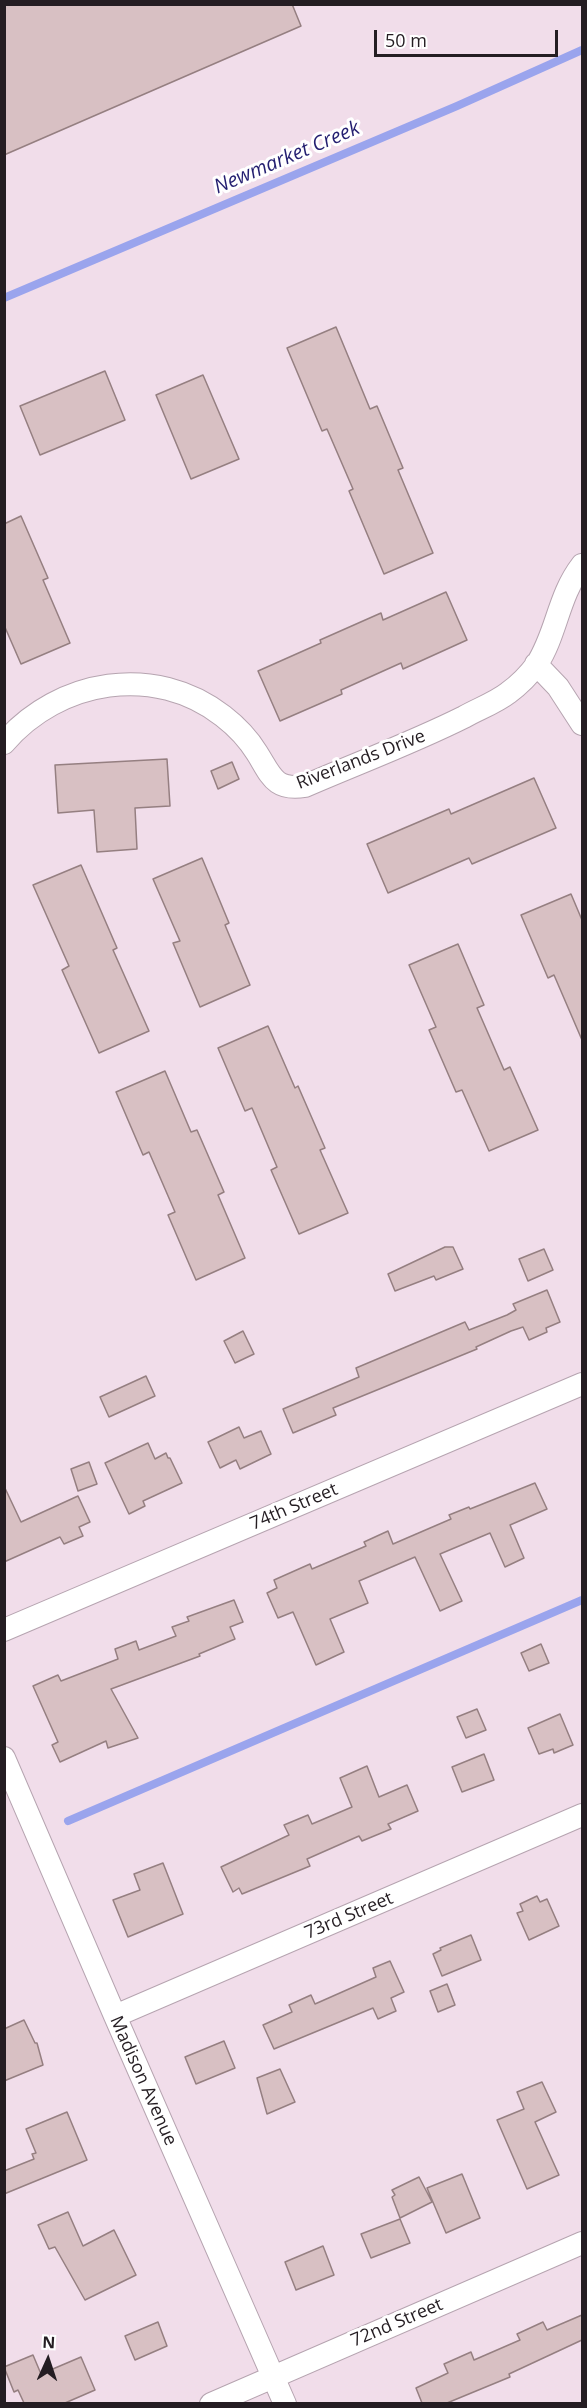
<!DOCTYPE html>
<style>
body{margin:0}
#map{position:relative;width:587px;height:2408px;overflow:hidden;background:#f1ddea;font-family:"Open Sans",sans-serif}
canvas{display:block}
.frame{position:absolute;inset:0;border:6px solid #241d22;pointer-events:none}
.north{position:absolute;left:18px;top:2330px;width:60px;height:60px;-webkit-text-stroke:4px #fff;paint-order:stroke;rotate:3deg;font-size:16px;font-weight:700;line-height:24px;text-align:center;color:#241d22}
.north::after{content:'';display:block;margin:auto;width:21px;height:27px;background:#241d22;clip-path:polygon(50% 0,100% 100%,50% 72%,0 100%)}
.scale{position:absolute;left:374px;top:30px;width:184px;height:27px;box-sizing:border-box;border:3px solid #241d22;border-top:0;padding-left:8px;font-size:18px;line-height:21px;white-space:nowrap;color:#241d22;-webkit-text-stroke:4px #fff;paint-order:stroke}
</style>
<div id="map">
<canvas width="587" height="2408"></canvas>
<div class="frame"></div>
<div class="north">N</div>
<div class="scale">50 m</div>
</div>
<script>
const ctx = document.querySelector('canvas').getContext('2d');
ctx.lineJoin = 'round';
function trace(path, color, width, dash) { ctx.strokeStyle = color; ctx.lineWidth = width; ctx.lineCap = dash ? 'butt' : 'round'; ctx.setLineDash(dash || []); ctx.stroke(path); }
function fillPath(path, color) { ctx.fillStyle = color; ctx.fill(path, 'evenodd'); }
function label(font, color, halo, rows, align = 'center') {
  ctx.font = font + ' "Open Sans",sans-serif'; ctx.lineWidth = 6; ctx.setLineDash([]); ctx.textBaseline = 'middle'; ctx.strokeStyle = halo; ctx.fillStyle = color; for (const [text, x, y, turn = 0] of rows) {
    ctx.save(); ctx.translate(x, y); ctx.rotate((+turn || 0) * Math.PI / 180); ctx.textAlign = isNaN(turn) ? turn : align; if (halo) ctx.strokeText(text, 0, 0); ctx.fillText(text, 0, 0); ctx.restore();
  }
}
trace(new Path2D(`
 M4 298 457 106 582 50
 M68 1821 582 1600`), '#9aa4ed', 8);
const building = new Path2D(`
 M4 4H292L301 26 4 155Z
 M336 327 370 409 377 406 403 468 398 470 433 553 384 574 349 491 353 489 327 429 322 431 287 348Z
 M105 371 125 420 40 455 20 406Z
 M203 375 239 459 191 479 156 395Z
 M21 516 48 578 43 580 70 643 21 664 4 625V524Z
 M446 592 467 640 403 669 401 663 341 690 342 694 280 721 258 671 321 643 320 640 381 613 383 620Z
 M167 759 170 806 135 808 137 849 97 852 94 810 58 813 55 765Z
 M232 762 239 779 218 789 211 771Z
 M534 778 556 828 472 864 469 858 388 893 367 844 449 809 451 814Z
 M202 858 229 923 225 925 250 985 200 1007 173 943 180 941 153 879Z
 M81 865 117 948 113 950 149 1031 99 1053 62 970 69 966 33 885Z
 M571 894 582 920V1040L554 975 548 978 521 915Z
 M458 944 484 1005 477 1008 504 1070 510 1067 538 1130 489 1151 462 1090 456 1092 429 1030 436 1027 409 965Z
 M268 1026 295 1088 298 1086 325 1148 320 1150 348 1213 299 1234 271 1170 277 1167 252 1108 245 1111 218 1048Z
 M165 1071 191 1132 197 1130 224 1192 218 1195 245 1258 196 1280 168 1215 175 1212 149 1152 143 1155 116 1092Z
 M445 1247H453L463 1269 436 1280 434 1276 395 1291 388 1274Z
 M544 1249 553 1270 528 1281 519 1259Z
 M547 1290 560 1322 546 1328 547 1332 529 1340 523 1327 511 1331 476 1347 477 1349 333 1408 336 1415 293 1433 283 1409 359 1377 356 1368 465 1322 469 1330 507 1315 516 1310 513 1304Z
 M243 1331 254 1354 235 1363 224 1341Z
 M146 1376 155 1396 109 1417 100 1397Z
 M239 1427 244 1438 261 1431 271 1454 240 1469 236 1460 220 1468 208 1442Z
 M148 1443 155 1459 166 1453 168 1458H170L182 1483 143 1501 145 1506 129 1514 105 1463Z
 M89 1462 97 1484 78 1491 71 1469Z
 M535 1483 547 1509 510 1525 524 1558 505 1567 490 1533 440 1554 462 1601 440 1611 415 1557 359 1581 368 1603 330 1619 344 1652 316 1665 293 1612 278 1618 267 1593 277 1588 274 1580 310 1564 312 1569 366 1546 364 1542 388 1531 393 1544 451 1519 449 1515 469 1507 470 1509Z
 M4 1486 21 1522 78 1496 90 1522 79 1527 83 1536 64 1544 60 1537 4 1562Z
 M234 1600 243 1622 230 1627 235 1639 199 1654 200 1656 111 1689 138 1738 108 1748 106 1741 60 1762 52 1745 58 1742 33 1686 58 1675 61 1681 118 1659 115 1649 136 1641 139 1650 176 1636 172 1627 189 1621 187 1617Z
 M541 1644 549 1663 529 1671 521 1653Z
 M477 1709 486 1730 466 1738 457 1717Z
 M560 1714 573 1745 554 1753 553 1749 539 1754 528 1728Z
 M484 1754 494 1780 462 1792 452 1767Z
 M367 1766 379 1797 407 1785 418 1811 388 1824 391 1829 362 1841 359 1836 307 1859 310 1866 242 1894 239 1888 233 1892 221 1867 289 1835 284 1825 308 1815 312 1824 352 1807 340 1778Z
 M163 1863 183 1914 128 1937 113 1900 140 1890 134 1874Z
 M537 1896 540 1902 547 1899 559 1926 529 1940 517 1913 523 1911 520 1904Z
 M471 1935 481 1960 442 1976 433 1954 441 1950 440 1948Z
 M390 1961 404 1992 391 1998 396 2011 378 2019 373 2008 274 2049 263 2025 292 2012 289 2005 311 1995 315 2004 376 1977 373 1968Z
 M447 1984 455 2005 438 2012 430 1991Z
 M24 2020 35 2043H37L43 2065 4 2081V2029Z
 M224 2041 235 2068 196 2084 185 2057Z
 M280 2069 295 2102 267 2114 257 2078Z
 M542 2082 556 2112 535 2122 559 2175 527 2189 497 2120 524 2109 517 2092Z
 M67 2112 87 2160 4 2194V2171L34 2159 32 2154 36 2153 26 2129Z
 M462 2174 480 2218 446 2233 427 2188Z
 M419 2177 432 2202 400 2218 392 2197 395 2195 392 2190Z
 M68 2212 83 2246 114 2230 136 2275 85 2300 55 2247 49 2249 38 2225Z
 M400 2219 410 2243 371 2258 361 2234Z
 M323 2246 334 2275 296 2290 285 2262Z
 M582 2315V2340L509 2374 510 2377 447 2403H422L416 2388 448 2373 444 2364 471 2352 474 2360 520 2340 517 2334 543 2322 547 2330Z
 M158 2322 167 2346 135 2360 125 2336Z
 M33 2355 41 2374 81 2357 95 2390 65 2403H24L18 2390 14 2392 4 2367Z`);
fillPath(building, '#d8c0c3');
trace(building, '#957f81', 1.5);
const minor = new Path2D(`
 M536 664 558 687 582 724
 M4 743C59 679 155 663 223 716 236 726 249 740 257 753 271 775 274 791 305 786 358 763 412 743 464 717 478 709 495 703 508 693 519 685 529 675 537 664 557 633 558 596 582 565
 M4 1630 582 1384
 M4 1758 115 2016 285 2404
 M115 2016 582 1815
 M211 2404 582 2243`);
trace(minor, '#b6a4b0', 24);
trace(minor, '#fff', 22);
label('18px', '#241d22', '#fff', [
 ["Riverlands Drive",361,760,-21],
 ["74th Street",294,1507,-23],
 ["73rd Street",349,1916,-23],
 ["Madison Avenue",143,2081,66],
 ["72nd Street",397,2323,-23]
]);
label('italic 20px', '#231e70', '#fff', [
 ["Newmarket Creek",287,158,-23]
]);
</script>
